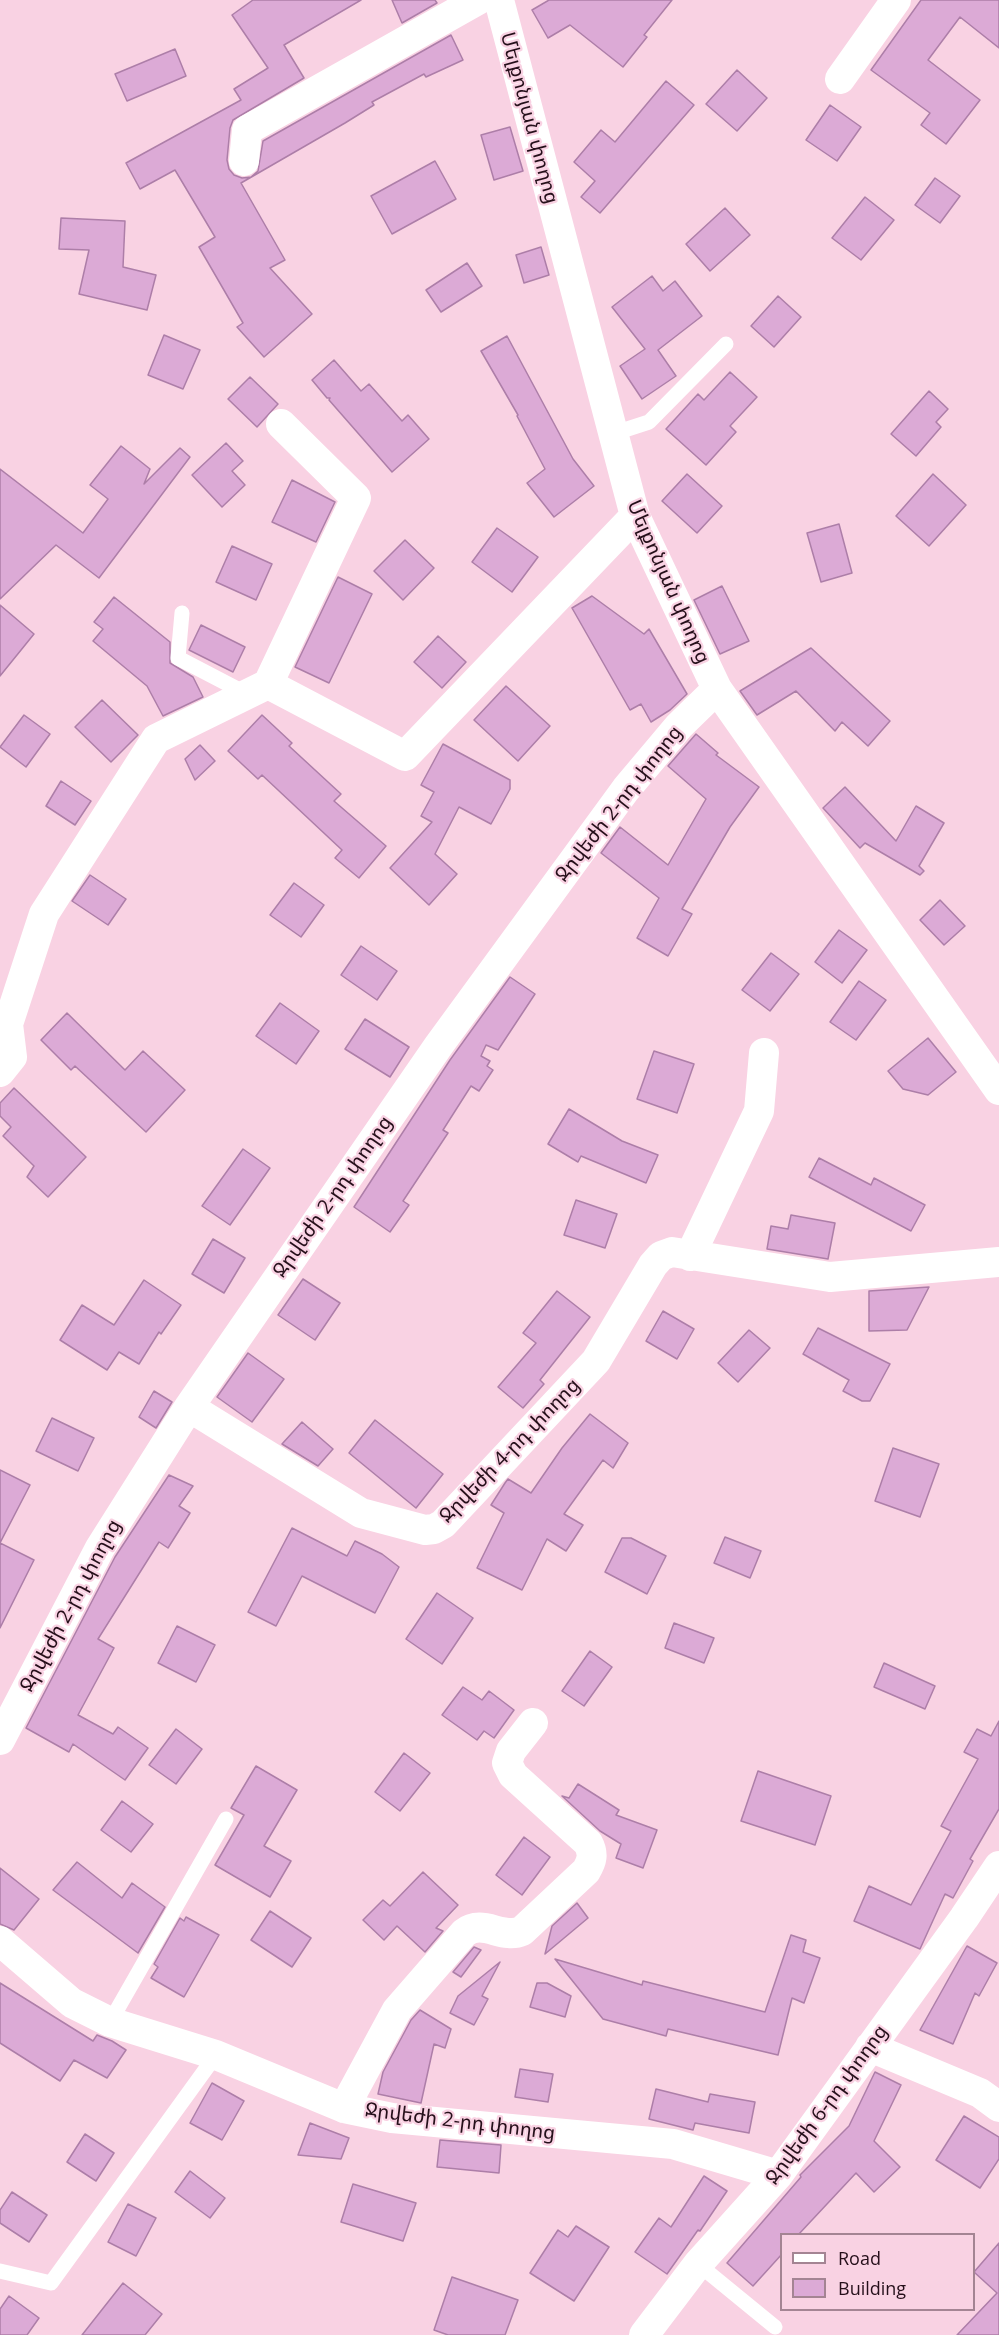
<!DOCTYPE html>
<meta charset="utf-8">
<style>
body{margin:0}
#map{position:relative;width:999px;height:2335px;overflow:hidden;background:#f9d2e3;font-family:"Open Sans",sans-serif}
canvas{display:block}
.legend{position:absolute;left:780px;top:2233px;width:195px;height:78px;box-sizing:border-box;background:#f9d2e3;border:2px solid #a48493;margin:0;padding:8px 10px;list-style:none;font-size:18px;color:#250f1a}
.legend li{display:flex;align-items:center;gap:12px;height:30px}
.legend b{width:30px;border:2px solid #a48493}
</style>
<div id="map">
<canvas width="999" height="2335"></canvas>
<ul class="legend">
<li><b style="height:8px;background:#fff"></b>Road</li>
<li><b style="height:16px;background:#dcaad6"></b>Building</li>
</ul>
</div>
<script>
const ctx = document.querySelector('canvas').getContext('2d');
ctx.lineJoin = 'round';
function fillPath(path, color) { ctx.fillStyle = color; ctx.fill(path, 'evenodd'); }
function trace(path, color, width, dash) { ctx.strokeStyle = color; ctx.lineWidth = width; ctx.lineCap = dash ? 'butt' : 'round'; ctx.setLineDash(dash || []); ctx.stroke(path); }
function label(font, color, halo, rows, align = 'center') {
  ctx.font = font + ' "Open Sans","Noto Sans Armenian",sans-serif'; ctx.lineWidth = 4.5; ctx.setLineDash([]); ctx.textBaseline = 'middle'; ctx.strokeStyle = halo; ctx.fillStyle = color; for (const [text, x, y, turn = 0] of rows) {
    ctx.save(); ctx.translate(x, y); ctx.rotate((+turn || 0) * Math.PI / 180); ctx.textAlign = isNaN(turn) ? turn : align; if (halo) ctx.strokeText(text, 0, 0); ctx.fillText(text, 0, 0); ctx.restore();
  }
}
const building = new Path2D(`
 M253 0H361L284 45 304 78 233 120 230 128 227 160 229 169 234 175 242 178 251 177 258 171 263 141 451 35 463 60 426 77 424 74 372 102 374 105 345 123 241 183 285 260 270 268 312 314 264 357 237 327 243 323 199 247 215 237 175 170 140 189 126 163 241 100 234 89 268 68 232 15Z
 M392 0H435L437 3 402 23Z
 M549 0H672L644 35 647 37 623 67 570 25 548 38 532 10Z
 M921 0H999V48L960 17 928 60 980 100 946 144 921 125 930 113 871 70Z
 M175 49 186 76 127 101 115 74Z
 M737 70 767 98 737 131 706 104Z
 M666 81 694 105 600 213 581 197 595 181 574 162 601 130 615 142Z
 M830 105 861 127 837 161 806 140Z
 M510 127 523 171 494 180 481 135Z
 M435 161 456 199 392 234 371 196Z
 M935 178 960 196 940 223 915 205Z
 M865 197 894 220 861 260 832 238Z
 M725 208 750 235 710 271 686 244Z
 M61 218 125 221 123 267 156 275 147 310 79 294 89 250 59 249Z
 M541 247 549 275 524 283 516 255Z
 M467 263 482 286 441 312 426 290Z
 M652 276 663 291 675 281 702 316 658 350 676 376 642 399 620 366 645 349 612 307Z
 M778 296 801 317 774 347 751 326Z
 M164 335 200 350 183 389 148 375Z
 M507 336 573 459 594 486 554 517 527 483 545 469 517 416 518 415 481 351Z
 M334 360 361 391 369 384 402 421 408 415 429 439 392 472 329 400 330 398H327L312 380Z
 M730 372 757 397 730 426 736 432 706 465 666 429 698 394 704 400Z
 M250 377 278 404 257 427 228 399Z
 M929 391 948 409 936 422 941 427 916 456 891 434Z
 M226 443 243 461 232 471 245 485 222 507 192 475Z
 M121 446 150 469 144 484 180 448 190 457 99 578 56 545 0 599V469L83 533 108 499 90 485Z
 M687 474 722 506 697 533 662 501Z
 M933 474 966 505 929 546 896 516Z
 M292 480 335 502 316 542 272 522Z
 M839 524 852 573 821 582 807 533Z
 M497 528 538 557 512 592 472 562Z
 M405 540 434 568 403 600 374 571Z
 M232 546 272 564 256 600 216 582Z
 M338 577 372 594 329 683 295 667Z
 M722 586 749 641 720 654 694 600Z
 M592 596 644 634 649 629 687 694 670 710 651 722 641 704 630 710 572 608Z
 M114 597 170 642V663L193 677 203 697 163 716 147 686 93 641 103 629 94 622Z
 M0 605 34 634 0 676Z
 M201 625 245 647 233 672 189 650Z
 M438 636 466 662 442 688 414 662Z
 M811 648 890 721 868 746 842 722 835 731 796 691 757 715 740 691Z
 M506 686 550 726 518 761 474 720Z
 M102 700 138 735 111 762 75 727Z
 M24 715 50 734 26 767 0 747Z
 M262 715 292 743 289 746 341 794 334 801 386 846 359 878 335 858 342 850 262 775 258 779 228 751Z
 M696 734 718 753 716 755 759 787 730 827 682 909 692 914 668 956 637 938 659 898 601 853 620 827 668 865 706 799 668 766Z
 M443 744 510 780V789L491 824 459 807 435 854 457 874 429 905 390 868 432 822 421 816 434 792 421 785Z
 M200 745 215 761 195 780 185 759Z
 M61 781 91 801 75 825 46 806Z
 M845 787 896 841 916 806 944 823 919 866 924 871 920 875 865 843 860 848 823 808Z
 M90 875 126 899 108 925 72 901Z
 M294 883 324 905 301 937 270 915Z
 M940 900 965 926 944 945 920 920Z
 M839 930 867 950 842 983 815 962Z
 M361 946 397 971 377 1000 341 975Z
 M771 953 799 974 770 1011 742 990Z
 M510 977 535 994 498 1050 486 1045 481 1056 490 1061 487 1066 493 1070 479 1091 471 1086 443 1130 448 1133 403 1201 409 1205 390 1232 354 1207 450 1060Z
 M859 981 886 1000 856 1040 830 1022Z
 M280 1003 319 1031 296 1064 256 1036Z
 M67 1013 125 1070 143 1051 185 1090 146 1132 75 1066 71 1070 41 1040Z
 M365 1019 409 1047 390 1077 345 1049Z
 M928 1038 956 1072 928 1095 903 1089 888 1071Z
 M654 1051 694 1064 677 1113 637 1099Z
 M14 1088 86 1157 48 1197 27 1177 34 1166 3 1136 11 1127 0 1116V1103Z
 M569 1109 622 1141 658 1155 646 1183 581 1156 578 1162 548 1144Z
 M243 1149 270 1168 230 1225 202 1206Z
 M819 1158 871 1185 874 1178 925 1205 911 1231 809 1177Z
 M576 1200 617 1214 605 1248 564 1235Z
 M791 1215 835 1223 828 1259 767 1249 771 1226 788 1229Z
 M213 1239 245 1258 224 1293 192 1274Z
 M303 1279 340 1303 315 1340 278 1315Z
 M144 1280 181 1305 161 1334 159 1332 139 1364 119 1352 107 1370 60 1340 82 1305 114 1325Z
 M929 1287 907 1330 869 1331V1291Z
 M557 1291 590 1317 540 1380 544 1384 523 1408 498 1387 536 1343 523 1333Z
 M663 1311 694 1329 677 1359 646 1341Z
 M818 1328 890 1364 870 1401H862L843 1391 849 1380 803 1354Z
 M749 1330 770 1348 738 1382 718 1363Z
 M248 1353 284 1379 252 1422 217 1397Z
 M154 1391 172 1402 156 1428 139 1417Z
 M590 1414 628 1443 613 1468 603 1460 564 1514 583 1525 566 1551 547 1539 522 1590 477 1568 504 1513 491 1505 505 1483 508 1479 531 1493 562 1448Z
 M52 1418 94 1438 78 1471 36 1451Z
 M375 1420 443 1474 416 1508 349 1453Z
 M302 1422 333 1449 318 1466 282 1444Z
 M893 1448 939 1464 920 1517 875 1501Z
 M0 1470 30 1485 0 1543Z
 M169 1475 193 1486 179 1506 190 1513 168 1548 159 1542 98 1639 114 1648 78 1715 113 1734 118 1727 148 1748 125 1780 73 1744 69 1752 26 1728 115 1557Z
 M292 1528 347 1556 355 1541 382 1554 399 1567 375 1613 302 1576 276 1626 248 1612Z
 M725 1537 761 1551 750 1578 714 1563Z
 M622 1538H631L666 1556 647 1594 605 1572Z
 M0 1543 34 1560 0 1628Z
 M437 1593 473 1618 442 1664 406 1639Z
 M674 1623 714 1638 704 1663 665 1648Z
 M177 1626 215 1645 196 1682 158 1663Z
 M590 1651 612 1667 584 1706 562 1691Z
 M884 1663 935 1686 925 1709 874 1687Z
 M463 1687 482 1700 489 1691 514 1710 494 1738 484 1731 477 1740 442 1715Z
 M999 1721V1809L970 1859 973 1861 953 1898 945 1894 920 1949 854 1921 869 1886 911 1905 951 1831 941 1826 978 1759 964 1752 977 1729 991 1736Z
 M176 1729 202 1749 176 1784 149 1765Z
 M404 1753 430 1773 400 1811 375 1792Z
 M256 1766 297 1790 264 1846 291 1861 270 1897 215 1865 244 1815 231 1808Z
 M758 1771 831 1796 815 1845 741 1821Z
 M578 1784 619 1810 616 1815 657 1830 643 1868 616 1858 621 1844 600 1831 562 1796 569 1798Z
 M122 1801 153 1824 131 1852 101 1830Z
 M524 1837 550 1857 522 1895 496 1875Z
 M77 1862 122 1898 132 1883 165 1907 138 1953 53 1890Z
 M0 1868 39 1899 14 1930 0 1924Z
 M423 1872 458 1905 436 1928 443 1931 425 1952 397 1926 384 1940 363 1920 383 1900 390 1906Z
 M577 1903 588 1918 545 1954 552 1926Z
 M270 1911 311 1938 292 1967 251 1940Z
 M186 1917 219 1935 184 1997 151 1978 158 1967 154 1964 180 1918 184 1921Z
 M791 1935 806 1940 803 1952 820 1958 804 2003 792 1998 778 2055 668 2029 666 2036 603 2019 555 1959 642 1985 643 1981 765 2012Z
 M967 1946 997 1963 979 1996 975 1993 953 2044 920 2030Z
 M474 1947 481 1950 461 1977 453 1972Z
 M500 1962 482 1996 488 1999 474 2025 450 2013 458 1996Z
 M0 1983 93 2041 97 2035 112 2041 126 2050 107 2078 74 2060 60 2081 0 2043Z
 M537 1983H547L571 1996 565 2017 530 2007Z
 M420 2010 451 2029 445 2048 434 2044 421 2103 378 2094 383 2072 411 2020Z
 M520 2069 553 2074 548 2102 515 2097Z
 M875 2072 901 2085 874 2141 900 2167 874 2192 856 2173 798 2235H782V2254L753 2286 727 2263 801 2177 800 2175 849 2126Z
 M212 2083 244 2101 222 2140 190 2123Z
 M656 2089 708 2102 710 2094 755 2102 749 2133 695 2123 693 2130 649 2119Z
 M964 2116 999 2137V2159L980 2188 936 2160Z
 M310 2123 349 2138 341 2159 298 2155Z
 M85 2134 114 2153 96 2181 67 2162Z
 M440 2140 501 2145 499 2173 437 2167Z
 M190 2171 225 2198 210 2218 175 2192Z
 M704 2176 727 2191 700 2231 698 2230 667 2274 635 2252 659 2218 671 2227Z
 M353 2184 416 2203 403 2241 341 2222Z
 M12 2192 47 2215 29 2242 0 2223V2210Z
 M128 2204 156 2218 136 2256 108 2242Z
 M576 2226 609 2247 574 2301 530 2273 558 2230 568 2237Z
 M999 2243V2335H957L997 2293 974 2272Z
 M452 2277 518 2300 505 2335H448L434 2330Z
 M123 2283 162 2314 145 2335H82Z
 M9 2296 39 2318 27 2335H0V2309Z`);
fillPath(building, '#dcaad6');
trace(building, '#ad7ea8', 1.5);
trace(new Path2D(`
 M612 434 649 422 726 344
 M182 613 178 658 247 694
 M110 2022 226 1819
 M698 2264 775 2327
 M0 2271 51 2283 216 2055`), '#fff', 15);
trace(new Path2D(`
 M499 0 635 516 717 689 999 1090
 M840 79 896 0
 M244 161 247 130 478 0
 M268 684 356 498 281 424
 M0 1072 12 1057 8 1024 44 914 156 739 268 684 405 756 635 516
 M690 1256 759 1111 764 1053
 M189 1407 361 1513 425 1530 434 1529 443 1524 596 1361 653 1265 661 1256 672 1252 830 1277 999 1262
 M0 1740 100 1548 189 1407 439 1045 626 789 679 726 717 689
 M0 1941 72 2003 110 2022 216 2055 344 2108 392 2118 673 2144 778 2175
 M870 2047 980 2093 999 2107
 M344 2108 397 2010 464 1933C483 1918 502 1940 522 1931L586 1871C592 1861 594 1854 588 1843L513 1775 507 1763 511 1751 533 1723
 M644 2335 698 2264 778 2175 964 1918 999 1866`), '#fff', 30);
label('20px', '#250f1a', '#f9d2e3', [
 ["Մելքոնյան փողոց",529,118,75],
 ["Մելքոնյան փողոց",668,582,66],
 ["Ջրվեժի 2-րդ փողոց",619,804,-52],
 ["Ջրվեժի 2-րդ փողոց",333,1197,-55],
 ["Ջրվեժի 4-րդ փողոց",510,1451,-46],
 ["Ջրվեժի 2-րդ փողոց",71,1606,-62],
 ["Ջրվեժի 6-րդ փողոց",827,2105,-54],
 ["Ջրվեժի 2-րդ փողոց",460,2122,7]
]);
</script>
